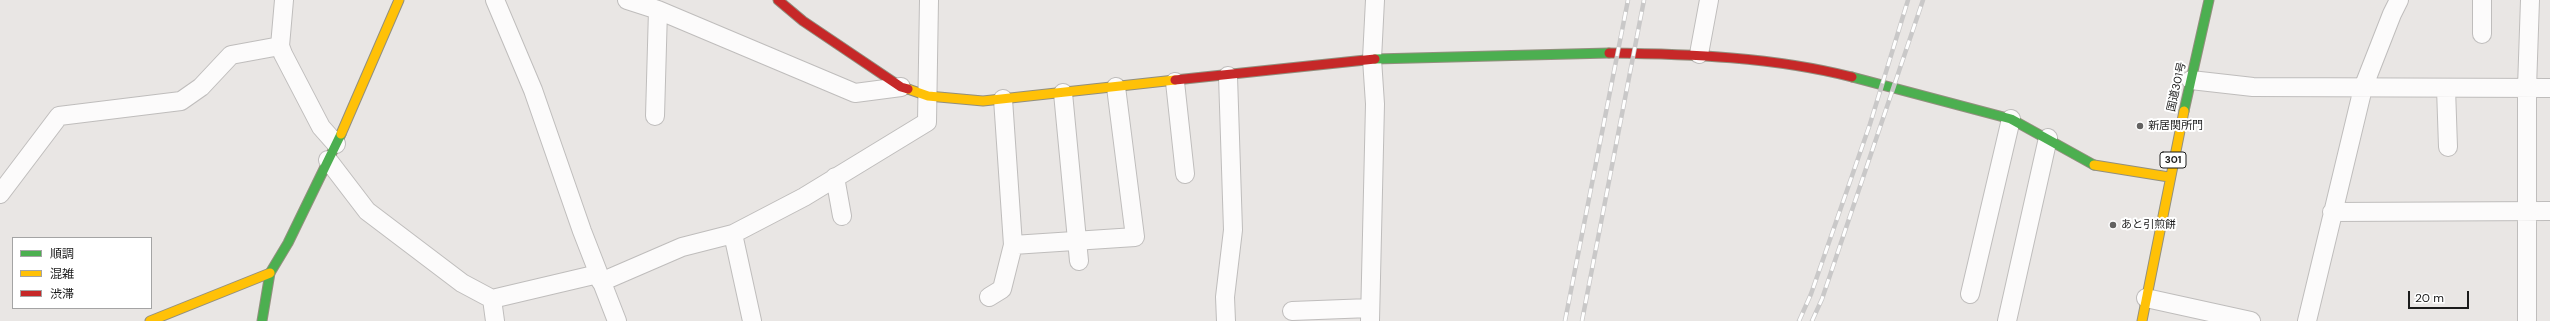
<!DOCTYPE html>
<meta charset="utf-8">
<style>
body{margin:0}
#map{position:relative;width:2550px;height:321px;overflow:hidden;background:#e9e6e4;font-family:"DM Sans","Noto Sans JP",sans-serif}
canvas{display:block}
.legend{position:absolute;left:12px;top:237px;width:140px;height:72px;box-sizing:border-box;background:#fff;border:1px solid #a4a4a4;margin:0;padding:5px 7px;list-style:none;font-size:12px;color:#1b1b1b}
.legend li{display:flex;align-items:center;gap:8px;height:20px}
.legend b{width:20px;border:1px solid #a4a4a4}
.scale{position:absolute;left:2408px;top:291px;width:61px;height:18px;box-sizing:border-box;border:2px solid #1b1b1b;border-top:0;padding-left:5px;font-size:12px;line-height:14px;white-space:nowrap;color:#1b1b1b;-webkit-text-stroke:3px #fff;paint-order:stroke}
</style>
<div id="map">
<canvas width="2550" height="321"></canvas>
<ul class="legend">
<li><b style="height:5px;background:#4caf50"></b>順調</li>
<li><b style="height:5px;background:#ffc107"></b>混雑</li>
<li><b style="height:5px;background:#c62828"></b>渋滞</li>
</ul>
<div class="scale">20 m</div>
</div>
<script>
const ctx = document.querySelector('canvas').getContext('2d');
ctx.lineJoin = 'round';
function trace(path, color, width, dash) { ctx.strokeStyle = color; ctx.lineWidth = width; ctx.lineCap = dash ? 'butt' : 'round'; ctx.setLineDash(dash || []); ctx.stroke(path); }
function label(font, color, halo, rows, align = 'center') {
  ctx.font = font + ' "DM Sans","Noto Sans JP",sans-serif'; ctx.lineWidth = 4; ctx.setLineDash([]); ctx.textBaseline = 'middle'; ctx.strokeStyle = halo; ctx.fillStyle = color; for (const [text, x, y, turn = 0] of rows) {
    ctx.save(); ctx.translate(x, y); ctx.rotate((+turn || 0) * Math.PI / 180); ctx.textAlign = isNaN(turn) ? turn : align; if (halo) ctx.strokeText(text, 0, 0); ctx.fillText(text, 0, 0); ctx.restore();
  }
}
const street = new Path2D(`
 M284 0 280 46 283 54 321 127 336 144
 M495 0 533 90 582 231 617 321
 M627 0 658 10 855 93 901 87
 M2482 34V0
 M1699 54 1709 0
 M2191 80 2253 87 2550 88
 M1175 82 1185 174
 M2446 88 2448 147
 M1063 93 1079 261
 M655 116 658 10
 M328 160 367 211 462 283 492 299 598 274
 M835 177 842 216
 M0 194 59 116 181 101 201 87 231 55 280 46
 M2332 212 2550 211
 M733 234 752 321
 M1013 245 1135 237 1116 87
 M601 282 682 247 733 234 804 197 927 122 929 0
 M1970 294 2011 119
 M989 297 1002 289 1013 245 1003 99
 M2146 298 2251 321
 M492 299 495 321
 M1292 311 1370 308
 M1226 321 1225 297 1233 230 1228 76
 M1370 321 1375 104 1372 59 1375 0
 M2007 321 2048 138
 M2307 321 2363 88 2392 14 2399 0
 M2527 321V88L2530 0`);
const fast = new Path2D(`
 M1375 59 1609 53
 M1852 77 2011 119 2094 165
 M2184 111 2209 0
 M262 321 270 273 288 243 341 134`);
const slow = new Path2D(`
 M908 89 928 96 983 101 1175 80
 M341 134 399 0
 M2094 165 2169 177
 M150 321 270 273
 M2142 321 2184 111`);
const jam = new Path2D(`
 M778 0 803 21 901 87 908 89
 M1609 53C1690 54 1773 57 1852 77
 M1175 80 1375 59`);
trace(street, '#bfbdbc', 20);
trace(fast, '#928f7e', 11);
trace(slow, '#928f7e', 11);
trace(jam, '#928f7e', 11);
trace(street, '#fcfbfb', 18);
trace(fast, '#4caf50', 9);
trace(slow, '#ffc107', 9);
trace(jam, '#c62828', 9);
const rail = new Path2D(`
 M1565 321 1628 0
 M1582 321 1644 0
 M1799 321 1811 294 1870 124 1908 0
 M1812 321 1822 299 1923 0`);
trace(rail, '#c9c8c8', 4.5);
trace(rail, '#fff', 3, [9]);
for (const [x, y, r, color] of [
 [2140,126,4,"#636261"],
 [2113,225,4,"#636261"]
]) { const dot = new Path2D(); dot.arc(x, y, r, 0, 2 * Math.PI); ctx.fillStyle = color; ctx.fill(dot); trace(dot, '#fff', 1.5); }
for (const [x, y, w] of [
 [2173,160,26]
]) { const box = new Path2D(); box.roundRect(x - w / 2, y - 8, w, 16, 3); ctx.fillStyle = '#fff'; ctx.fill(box); trace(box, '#1b1b1b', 1); }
label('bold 10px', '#1b1b1b', null, [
 ["301",2173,160]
]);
label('11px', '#1b1b1b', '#fff', [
 ["国道301号",2177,87,-77]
]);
label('11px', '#1b1b1b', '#fff', [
 ["新居関所門",2148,126],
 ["あと引煎餅",2121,225]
], 'left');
</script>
